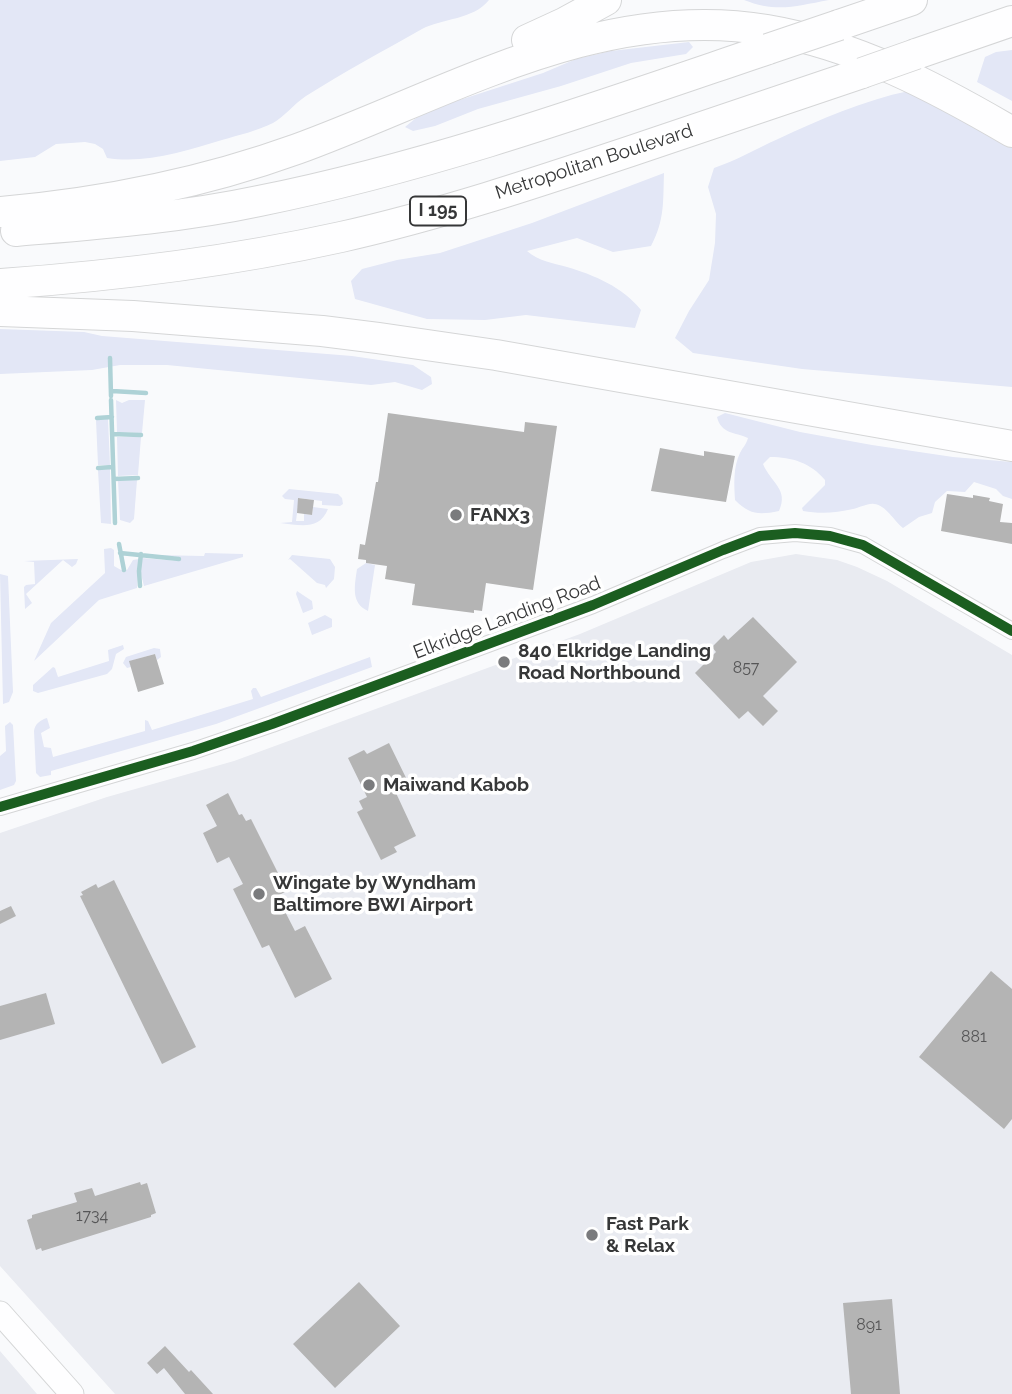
<!DOCTYPE html>
<style>
body{margin:0}
canvas{display:block;background:#f9fafc}
</style>
<canvas width="1012" height="1394"></canvas>
<script>
const ctx = document.querySelector('canvas').getContext('2d');
ctx.lineJoin = 'round';
function fillPath(path, color) { ctx.fillStyle = color; ctx.fill(path, 'evenodd'); }
function trace(path, color, width, dash) { ctx.strokeStyle = color; ctx.lineWidth = width; ctx.lineCap = dash ? 'butt' : 'round'; ctx.setLineDash(dash || []); ctx.stroke(path); }
function label(font, color, halo, rows, align = 'center') {
  ctx.font = font + ' Raleway,sans-serif'; ctx.lineWidth = 7; ctx.setLineDash([]); ctx.textBaseline = 'middle'; ctx.strokeStyle = halo; ctx.fillStyle = color; for (const [text, x, y, turn = 0] of rows) {
    ctx.save(); ctx.translate(x, y); ctx.rotate((+turn || 0) * Math.PI / 180); ctx.textAlign = isNaN(turn) ? turn : align; if (halo) ctx.strokeText(text, 0, 0); ctx.fillText(text, 0, 0); ctx.restore();
  }
}
fillPath(new Path2D(`
 M796 554 837 560 857 567 887 581 1012 655V1394H115L0 1266V833L107 797 234 761 580 634 751 562Z
 M0 1351 37 1394H0Z`), '#e9ebf1');
fillPath(new Path2D(`
 M0 0H489C473 20 443 18 422 29 383 51 344 72 306 96 294 104 285 116 273 123 257 131 239 135 222 140 184 151 147 164 107 158L103 149 95 144 85 142 56 144 35 157 0 161Z
 M744 0H829C796 6 777 13 744 0Z
 M689 42 693 47 686 54 631 63 561 86 478 109 435 126 413 131 405 127 416 118 438 107 543 73 576 59 611 51Z
 M1012 50V101L977 82 985 57 996 52Z
 M909 91 1012 145V387L802 369 693 353 675 338 689 311 709 280 715 243 716 214 708 187 714 168C738 160 755 149 778 139 819 120 864 100 909 91Z
 M664 173C663 201 665 220 651 246L613 252 577 238 527 251C539 261 552 263 567 267 594 275 623 287 641 310L635 328 526 315 485 320 427 319 355 299 351 281 362 269 397 260 440 253 532 223Z
 M0 329 84 332 102 336 352 356 413 365 431 377 432 384 422 390 395 382 371 385 167 365H120L92 370 0 374Z
 M116 400 122 403 129 400H145L142 433 117 432Z
 M725 413 800 432 872 445 953 457 1012 462V499L1003 496 996 489 974 482 965 492 947 491 935 502 932 513 919 517 903 528C894 521 886 505 874 504 868 503 859 508 853 509 836 513 820 514 803 511L802 508 825 485V480C811 463 792 457 770 457L763 464C771 483 789 489 779 511 759 515 750 515 735 500 734 485 733 467 740 453 743 447 746 445 748 438 735 432 721 434 717 417Z
 M108 419 110 465H98L96 420Z
 M117 437H141L138 475 118 476Z
 M110 469 111 524 101 523 98 470Z
 M118 480H137L134 519 130 523 120 520Z
 M289 489 338 494 342 498 343 504 340 506 322 505V501L299 498 296 521H304V514L312 515 313 507 328 509C319 531 300 525 280 523L292 522 294 500 285 499 282 496Z
 M111 548 114 550V566L121 570H127L133 560 139 559 137 588 99 600 34 661 51 623 105 573 104 549Z
 M205 553 243 554V557L144 586 140 570 142 558 179 561V557L153 555 204 556Z
 M292 555 330 559 335 567 334 579 326 588 325 585 317 583 290 559 288 560Z
 M78 559 76 564 72 567 63 560 26 594 32 603 25 609 24 587 26 585 35 584 34 562 24 561Z
 M366 563 375 565 368 611C350 603 355 584 357 569Z
 M0 574 8 576 13 692 9 702 3 704Z
 M297 591 312 601 313 609 303 613 296 594Z
 M325 615 332 619V627L312 635 308 623Z
 M123 645 124 649 116 654 112 669 107 674 38 693 33 691V685L53 667 55 668 58 677 109 661 108 650Z
 M154 648 160 649 161 657 157 660 155 654 130 661 131 667 127 668 123 663 126 657Z
 M370 657 372 667 216 724 51 771V775L40 777 36 773 34 731C35 724 40 720 47 718L50 728 41 733 44 747 51 748 53 757 145 731V720L148 721 152 730 253 699 251 691 253 688H256L261 697Z
 M10 722 13 725 16 781 14 785 0 790V756L6 751 5 726Z`), '#e3e7f6');
trace(new Path2D(`
 M110 358 111 396
 M112 391 146 393
 M111 400 115 523
 M97 418 112 417
 M112 434 141 435
 M98 468 113 467
 M114 479 138 478
 M119 544 124 570
 M120 553 179 559
 M140 586 139 571 141 554`), '#aed2d6', 4.5);
fillPath(new Path2D(`
 M388 413 524 432 525 422 557 426 533 590 486 583 482 611 474 610V613L412 605 415 584 385 579 387 566 366 563V560L358 559 360 544 365 545 376 482H378Z
 M660 448 704 456V451L735 456 726 502 651 491Z
 M947 494 973 498V495L990 498 989 501 1003 504 1000 522 1012 523V544L941 531Z
 M298 498 314 500 312 515 297 513Z
 M753 617 797 662 763 696 778 711 763 726 748 711 739 719 695 673 716 652 712 647 724 635 728 640Z
 M155 654 164 684 138 692 129 661Z
 M389 743 410 786 396 793 416 836 394 847 397 852 381 860 357 812 363 809 359 801 367 797 348 758 364 750 367 754Z
 M228 793 239 815 242 814 246 821 251 819 287 891 277 896 295 931 305 926 332 979 295 998 269 945 262 948 233 889 243 884 229 857 217 863 203 833 217 826 206 805Z
 M114 880 196 1047 162 1064 80 896 83 895 81 892 96 884 98 888Z
 M11 906 16 916 0 924V911Z
 M991 971 1012 989V1119L1004 1129 919 1057Z
 M46 993 55 1024 0 1040V1006Z
 M140 1182 141 1185 147 1183 156 1213 151 1215V1217L42 1251 41 1248 36 1250 27 1220 32 1218V1215L77 1202 74 1193 92 1188 95 1196Z
 M359 1282 400 1326 335 1388 293 1344Z
 M892 1299 900 1394H851L843 1303Z
 M165 1346 189 1372 191 1370 213 1394H185L164 1368 157 1374 147 1363Z`), '#b4b4b4');
const street = new Path2D(`
 M0 807 193 751 272 724 593 605 723 550 760 536 795 533 830 536 863 545 1012 631`);
const secondary = new Path2D(`
 M0 1313 72 1394`);
const highway = new Path2D(`
 M839 25 912 0
 M527 40 564 23 606 0
 M916 54 1012 21
 M0 212C102 203 200 184 297 149 448 94 599 2 767 30 856 45 935 87 1012 132
 M16 231C97 224 179 218 259 201 433 166 600 106 768 49
 M0 284C115 276 228 262 341 237 439 215 535 183 631 151 708 125 785 99 862 73
 M0 311 133 316 322 331 378 338 496 355 1012 446`);
trace(street, '#d5d6d7', 18);
trace(secondary, '#d5d6d7', 25);
trace(highway, '#d5d6d7', 32);
trace(street, '#fefeff', 16);
trace(secondary, '#fefeff', 23);
trace(highway, '#fefeff', 30);
const highwayBridge = new Path2D(`
 M768 49 839 25
 M862 73 916 54`);
trace(highwayBridge, '#d5d6d7', 32, []);
trace(highwayBridge, '#fefeff', 30);
trace(new Path2D(`
 M0 807 193 751 272 724 593 605 723 550 760 536 795 533 830 536 863 545 1012 631`), '#1b5e20', 10);
for (const [x, y, r, color] of [
 [456,515,7,"#7a7b7d"],
 [504,662,7,"#7a7b7d"],
 [369,785,7,"#7a7b7d"],
 [259,894,7,"#7a7b7d"],
 [592,1235,7,"#7a7b7d"]
]) { const dot = new Path2D(); dot.arc(x, y, r, 0, 2 * Math.PI); ctx.fillStyle = color; ctx.fill(dot); trace(dot, '#fff', 2.5); }
label('16px', '#565657', null, [
 ["857",746,668],
 ["881",974,1037],
 ["1734",92,1216],
 ["891",869,1325]
]);
for (const [x, y, w] of [
 [438,211,56]
]) { const box = new Path2D(); box.roundRect(x - w / 2, y - 14.5, w, 29, 5); ctx.fillStyle = '#fff'; ctx.fill(box); trace(box, '#363738', 2); }
label('bold 18px', '#363738', null, [
 ["I 195",438,211]
]);
label('19px', '#363738', '#fff', [
 ["Metropolitan Boulevard",594,162,-18],
 ["Elkridge Landing Road",507,618,-21]
]);
label('bold 19px', '#363738', '#fff', [
 ["FANX3",470,515],
 ["840 Elkridge Landing",518,651],
 ["Road Northbound",518,673],
 ["Maiwand Kabob",383,785],
 ["Wingate by Wyndham",273,883],
 ["Baltimore BWI Airport",273,905],
 ["Fast Park",606,1224],
 ["& Relax",606,1246]
], 'left');
</script>
